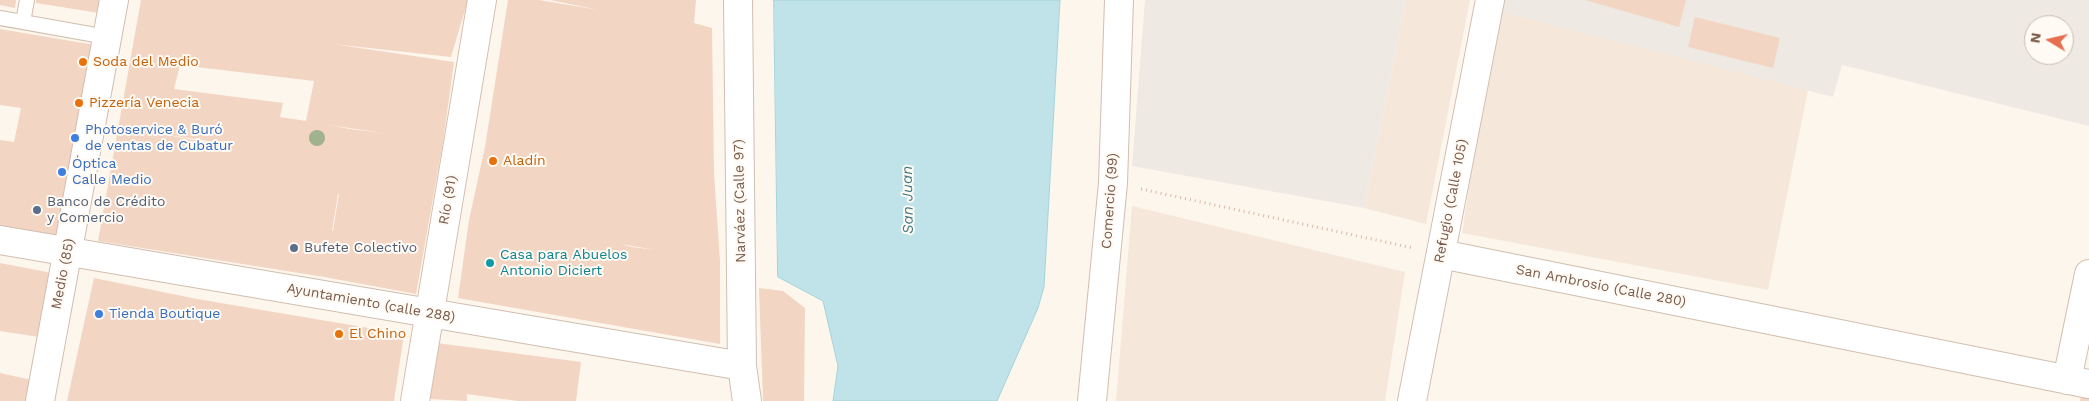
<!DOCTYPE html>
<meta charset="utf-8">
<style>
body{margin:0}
#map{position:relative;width:2089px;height:401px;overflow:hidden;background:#fdf6ec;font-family:"Work Sans",sans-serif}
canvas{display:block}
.north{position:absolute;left:2024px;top:15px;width:50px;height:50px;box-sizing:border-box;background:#fffaf3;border:1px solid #cabbb1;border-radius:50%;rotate:279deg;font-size:14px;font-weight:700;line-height:20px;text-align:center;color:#7a5c4d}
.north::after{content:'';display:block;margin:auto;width:18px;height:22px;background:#e76f51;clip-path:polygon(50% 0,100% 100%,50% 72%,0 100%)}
</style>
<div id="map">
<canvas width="2089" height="401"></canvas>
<div class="north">N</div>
</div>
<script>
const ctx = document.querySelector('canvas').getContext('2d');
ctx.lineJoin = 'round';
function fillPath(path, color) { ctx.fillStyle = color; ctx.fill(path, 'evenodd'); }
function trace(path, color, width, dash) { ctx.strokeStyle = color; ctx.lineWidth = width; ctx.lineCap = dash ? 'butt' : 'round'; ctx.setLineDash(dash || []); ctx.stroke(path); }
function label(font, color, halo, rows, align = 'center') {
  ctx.font = font + ' "Work Sans",sans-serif'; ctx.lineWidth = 4; ctx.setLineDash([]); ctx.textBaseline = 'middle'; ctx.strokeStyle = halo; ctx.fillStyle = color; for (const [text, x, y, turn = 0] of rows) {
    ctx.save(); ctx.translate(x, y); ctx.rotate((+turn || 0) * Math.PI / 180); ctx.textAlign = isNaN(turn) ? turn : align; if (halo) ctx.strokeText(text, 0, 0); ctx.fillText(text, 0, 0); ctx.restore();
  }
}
fillPath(new Path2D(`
 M1406 0H1470L1426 224 1364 208Z
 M1496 10 1808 90 1768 290 1462 233Z
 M1132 206 1405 272 1385 401H1116Z`), '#f5e8da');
fillPath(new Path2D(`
 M1145 0H1406L1364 208 1132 166Z
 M1498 0H2089V126L1842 65 1833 97 1496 10ZM2034 25H2064V55H2034Z`), '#efe9e4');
const water = new Path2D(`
 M774 0H1060L1044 287 1038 308 997 401H833L838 366 823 301 778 277Z`);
fillPath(water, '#bfe3e8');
trace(water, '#a5d3da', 1);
fillPath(new Path2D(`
 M0 0H16L15 8 0 5Z
 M36 0H101L99 13 36 3Z
 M141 0H468L451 57 333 44 454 62 443 142 416 294 324 277 98 241ZM180 65 314 81 306 121 280 117 283 103 174 89ZM329 125 389 134 350 129ZM156 133 221 143V145ZM338 194H339L333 231H332Z
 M508 0H539L599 10 550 0H696L694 23 712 28 714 174 720 261V344L458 298 469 220 485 147ZM620 244 656 250 632 247Z
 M1585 0H1686L1679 27Z
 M1695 17 1780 38 1773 68 1688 47Z
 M0 29 95 45 60 236 0 227V140L14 142 21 108 0 105Z
 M0 263 52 273 39 337 0 331Z
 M94 278 197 299 404 334 394 401H67Z
 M759 288 783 291 805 308 804 401H763Z
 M437 343 581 362 576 401H518L467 394V401L430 399Z
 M0 373 32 380 27 401H0Z
 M2082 390 2089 392V401H2080Z`), '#f3d5c3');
const lane = new Path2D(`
 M0 18 107 37
 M23 22 27 0`);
const street = new Path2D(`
 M738 0 742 366 747 401
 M0 240 742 366
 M1441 254 2089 384
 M2067 380 2089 274
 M40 401 114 0
 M1092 401 1113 183 1119 0
 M1412 401 1490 0`);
const secondary = new Path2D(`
 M415 401 482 0`);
trace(lane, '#d1beb0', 16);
trace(street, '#d1beb0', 30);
trace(secondary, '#d6c0b0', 30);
trace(new Path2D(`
 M1141 189 1413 248`), '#d9b8a5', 3, [1, 4]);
trace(lane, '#fff', 14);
trace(street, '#fff', 28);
trace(secondary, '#fff', 28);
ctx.fillStyle = '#a0b28e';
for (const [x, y] of [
 [317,138]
]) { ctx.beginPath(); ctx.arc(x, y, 8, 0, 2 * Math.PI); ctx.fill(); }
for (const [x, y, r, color] of [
 [83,62,5,"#e8710a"],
 [79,103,5,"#e8710a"],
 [75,138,5,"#3f7fe0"],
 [493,161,5,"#e8710a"],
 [62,172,5,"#3f7fe0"],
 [37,210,5,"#5c6f8a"],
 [294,248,5,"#5c6f8a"],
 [490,263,5,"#0f9aa8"],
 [99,314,5,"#3f7fe0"],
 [339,334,5,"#e8710a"]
]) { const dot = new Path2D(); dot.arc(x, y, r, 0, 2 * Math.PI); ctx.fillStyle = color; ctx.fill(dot); trace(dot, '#fffaf3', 2); }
label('14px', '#c56008', '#fffaf3', [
 ["Soda del Medio",93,62],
 ["Pizzería Venecia",89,103],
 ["Aladín",503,161],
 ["El Chino",349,334]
], 'left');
label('14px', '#366cbe', '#fffaf3', [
 ["Photoservice & Buró",85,130],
 ["de ventas de Cubatur",85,146],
 ["Óptica",72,164],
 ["Calle Medio",72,180],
 ["Tienda Boutique",109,314]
], 'left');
label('14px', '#7a5c4d', '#fffaf3', [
 ["Río (91)",448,200,-80],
 ["Narváez (Calle 97)",740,201,-91],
 ["Comercio (99)",1110,201,-86],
 ["Refugio (Calle 105)",1451,201,-79],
 ["Medio (85)",63,274,-79],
 ["San Ambrosio (Calle 280)",1601,286,11],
 ["Ayuntamiento (calle 288)",371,303,10]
]);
label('14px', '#4e5e75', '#fffaf3', [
 ["Banco de Crédito",47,202],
 ["y Comercio",47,218],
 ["Bufete Colectivo",304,248]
], 'left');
label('14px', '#0d838f', '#fffaf3', [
 ["Casa para Abuelos",500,255],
 ["Antonio Diciert",500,271]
], 'left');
label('italic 15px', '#437c86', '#fffaf3', [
 ["San Juan",908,200,-91]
]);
</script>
